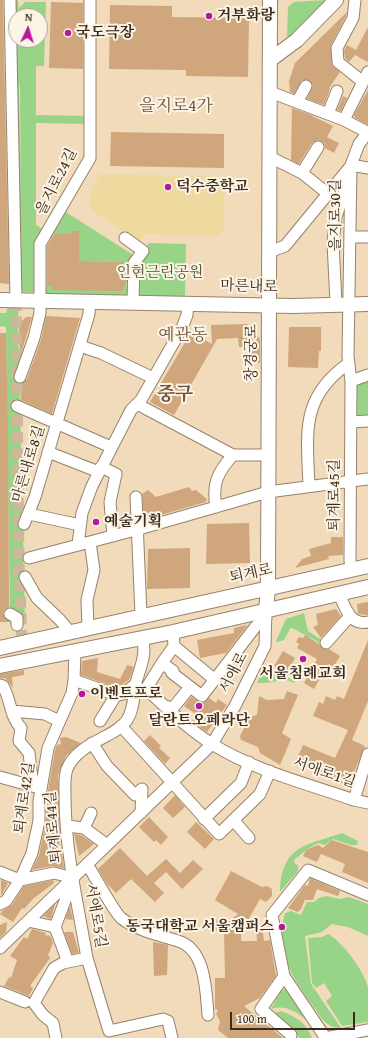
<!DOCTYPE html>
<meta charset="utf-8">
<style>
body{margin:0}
#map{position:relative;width:368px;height:1038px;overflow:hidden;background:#f1dbbb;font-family:"Gentium Book Plus",serif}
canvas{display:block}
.north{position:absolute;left:8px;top:8px;width:40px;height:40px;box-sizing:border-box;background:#fcf5e5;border:1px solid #afa495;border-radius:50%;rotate:4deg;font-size:11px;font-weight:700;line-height:16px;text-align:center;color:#3b2a1e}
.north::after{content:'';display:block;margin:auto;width:14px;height:18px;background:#b5179e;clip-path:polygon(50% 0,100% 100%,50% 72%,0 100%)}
.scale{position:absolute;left:230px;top:1012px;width:125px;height:18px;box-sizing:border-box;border:2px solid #3b2a1e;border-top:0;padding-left:5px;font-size:12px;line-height:14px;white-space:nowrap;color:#3b2a1e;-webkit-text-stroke:3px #fcf5e5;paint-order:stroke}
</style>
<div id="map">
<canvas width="368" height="1038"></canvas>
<div class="north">N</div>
<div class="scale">100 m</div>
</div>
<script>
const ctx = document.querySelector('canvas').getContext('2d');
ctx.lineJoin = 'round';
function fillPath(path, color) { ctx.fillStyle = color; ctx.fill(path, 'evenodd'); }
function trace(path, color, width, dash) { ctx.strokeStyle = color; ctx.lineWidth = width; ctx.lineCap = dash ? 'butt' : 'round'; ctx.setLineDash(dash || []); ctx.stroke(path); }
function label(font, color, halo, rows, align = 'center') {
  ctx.font = font + ' "Gentium Book Plus","Noto Serif KR",serif'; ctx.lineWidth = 4; ctx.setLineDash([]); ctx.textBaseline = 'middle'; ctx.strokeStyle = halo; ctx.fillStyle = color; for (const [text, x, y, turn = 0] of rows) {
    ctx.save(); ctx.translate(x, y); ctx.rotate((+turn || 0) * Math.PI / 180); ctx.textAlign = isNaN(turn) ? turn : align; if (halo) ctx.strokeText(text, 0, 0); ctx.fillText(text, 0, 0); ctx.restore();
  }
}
fillPath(new Path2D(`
 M12 0H18L19 8 25 2H46L44 66H36V117L37 115 90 116V124L36 123V225L47 232 39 292H19L18 319 25 623 10 624 6 327 0 326V313H6L16 281ZM16 16H40V40H16ZM19 85H20L21 197Z
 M326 0 290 39 287 36 288 7 294 2Z
 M61 209 138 258 149 243 186 244 185 297 40 301V244ZM72 231H79V261L124 262 123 281 127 282V286H46V238H52L53 234H72Z
 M368 378V419H353V384Z
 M304 613 308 631 326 643 324 645 292 628 290 629 284 640 278 642 276 641 286 619Z
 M274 671 295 681 294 683C282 677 270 684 257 683L262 672 271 676Z
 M342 833 358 841 357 845H351L333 839 325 845 318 843 306 850 294 860 295 864 298 865V871L280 892C282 845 305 846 342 833Z
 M326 896 340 899 349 897 368 904V936L348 927 332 924 322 932 305 936 311 984 341 1028C326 1028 321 1017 313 1006 298 985 279 959 281 931 281 925 284 918 285 913L291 911 301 915 307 902H314L319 898Z
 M328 934C342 941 365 972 368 988 368 999 368 1011 368 1022L342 1026 326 1001 332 996 324 983 316 988 312 983 308 938 322 937Z
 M287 988 312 1021H307C298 1012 284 1004 271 1009L280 991Z
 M281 1011C296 1017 306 1022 312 1038H300L274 1013Z`), '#98d488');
fillPath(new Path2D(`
 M100 174 216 176 224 188V231L216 237 146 234 140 242 91 210C86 197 95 186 100 174Z`), '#eeda9e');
fillPath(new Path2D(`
 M0 0H3L9 284 0 283Z
 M51 2 83 3V69L49 68Z
 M110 5 172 6V17L249 18 248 77 186 76V70L109 69Z
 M347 12 346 16 331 45 332 65 340 72 329 88 330 89 324 105 307 99 313 86 309 80H302L294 94 290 92 289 81 295 63Z
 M368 27V62L355 55 349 62 345 58 344 50 347 45 356 50Z
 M368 90V125L355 118 354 115Z
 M343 96 347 98 341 111 337 110Z
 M292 108 314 116H312L333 126 327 137 339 143 334 153 325 148 324 143 318 140 312 143 299 164 291 160Z
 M111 132 224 134V168L110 166Z
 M72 231H79V261L124 262V268H127L126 286H123V291L52 290V286H47V246L54 234H72Z
 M46 316 80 318 52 414 21 400 20 384 27 379 41 340Z
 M26 317H32L20 357 19 324Z
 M247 324 260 339V363H250L249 347H239L238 338 217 339 174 415 150 402 191 332 212 344 211 325Z
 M289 327H321V351H319L318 368 288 367Z
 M0 333H6L8 427 9 607 4 610 3 614 10 622H0Z
 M189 487 192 491 196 490 207 499 206 502 144 520 142 494 148 490 156 497Z
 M249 523 250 563 206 564 207 524Z
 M331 537H343V555L328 556 329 559 295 568 302 559 311 556 309 549 331 543Z
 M190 548V588L147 589 148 549Z
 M368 602V615L358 614 357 604Z
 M336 609 341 616 321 638 313 627 318 625 316 614Z
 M246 625 247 626 226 653 200 658 197 640 234 633V628Z
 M305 635 319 644 322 648 329 649 340 656 332 669 327 666 314 689 304 683 317 659 297 648 299 644 296 642 299 637 303 638Z
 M368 640V701L352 740 365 746 348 786 295 763 303 745 335 758 348 730 313 716 319 702 323 704 326 696 335 700 337 696 344 699Z
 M283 651 295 658 287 673 274 666Z
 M98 658 97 672 120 679 127 665 134 667 129 680 117 688 81 675 82 661Z
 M24 670V675L12 677 13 688 5 678H0V674Z
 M287 691 298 695 282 733 291 739 280 765 260 753 258 747 241 740 240 736 250 717 257 715 259 696 267 700 284 699Z
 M191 697 201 703 205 702 209 698 216 703 218 699 227 705 207 732 192 721 197 715 184 706Z
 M150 735 161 746 159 748 170 758 165 764 144 741Z
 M66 737 81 743 66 756 58 775 60 836 58 854H62L64 868 53 866 32 870 39 855 46 822V802L55 750 57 745 61 744 60 738Z
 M175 795 185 807 173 818 163 808Z
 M149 817 168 837 161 845 156 840 154 842 139 827Z
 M196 822 214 839 205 849 187 832Z
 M74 834 81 835 94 844 79 856Z
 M332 840 368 852V883L342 872 345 864 321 854 317 862 303 856 306 850 318 845 323 848Z
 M120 848 147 876 166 859 180 873 193 860 203 869 182 889 166 872 154 883 164 893 155 902 131 879 116 893 107 884 98 869Z
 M231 871 262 887 267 886 272 889V896L266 902 260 899 248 920 242 916 241 941H257L256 925H262L264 941 270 940 276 976 260 998 244 1006 283 1038H228L218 1030 220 1021 216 1014 218 1010 215 1009V978H225L224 931 207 930V920L229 921 238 914 215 900Z
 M310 878 340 891 338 896 317 889 313 900H305L301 909 298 912 288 908 305 885 308 886Z
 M1 880 8 883 1 896Z
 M53 880 54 883 34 898 24 909 22 908 13 922 0 914 2 911 12 905 24 886Z
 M55 904 51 919 43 916Z
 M70 906 73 920 65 919Z
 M7 922 6 932 0 938V925Z
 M32 929 46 933 45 936 48 935 51 937 53 943 48 955 50 958 30 986 33 988 29 996 4 986 9 977 11 978 17 960 10 956 24 937 27 939Z
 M64 932H73L79 953 72 954Z
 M153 942 168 945 167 975 154 976Z`), '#d0a67c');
trace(new Path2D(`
 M16 300 19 561 22 643`), '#cdb89c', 11, [11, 5.5]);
const minor = new Path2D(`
 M10 0 16 300
 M355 0 353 18 337 48 338 62 363 82
 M270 92 344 120 367 132
 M297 102 306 86
 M328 114 337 91
 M344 120 368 72
 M270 157 302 173 327 193
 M351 165 368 168
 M302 173 318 147
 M351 237H368
 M125 238 143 251 134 263 133 301
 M269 252 285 246 350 167
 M336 304 333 242 336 217 349 177
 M80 346 101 353 153 378
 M20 377 34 338 40 313V244L90 158V0
 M351 381 368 375
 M137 404 233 455H268
 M17 406 111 447
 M351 422 368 421
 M48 452 99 472
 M101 467 116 474 110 502 113 536
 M309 486C307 433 300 397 349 363
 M136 497 141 615
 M216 507C212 484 217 473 233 455
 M29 514 80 525
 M24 524 35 497 89 314 90 301
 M78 545 82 513 92 486 131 410 141 400 182 328 187 315 188 303
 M29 558 139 529 268 492 368 479
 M352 569 350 561 351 381 348 356 351 165 359 144 368 132
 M25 577 37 598 60 620 70 632
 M339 594C345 607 350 626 368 622
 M10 614 17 618V625
 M88 628 87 600 94 570 90 542
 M173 632 174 646 162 663 173 671 172 673 202 696 256 626 266 618
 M326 643 350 616
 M174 646 215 680
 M74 680 116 695
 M0 685 3 686C11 700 10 717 21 728L19 741 29 753 32 779 30 786
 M146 689 162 663
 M135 691 146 689C167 708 188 729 212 744 253 770 308 784 354 800L368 803
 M165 706 173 708 190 687
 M12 711 45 714 59 721
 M100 721 116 695 123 694 135 685
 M121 726 219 834 260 794 270 771
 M92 743 107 766 135 795 142 789 141 813
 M0 777 36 787
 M354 800 368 754
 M204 819 241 783 249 762
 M234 821 249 838
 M67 826 84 828 107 845
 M84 828 91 813
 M87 864C94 875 114 912 121 918 138 931 159 935 178 941 206 949 206 992 208 1015
 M0 872 20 880 54 873 74 878
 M0 904 6 901 20 880 32 853 39 821V801L48 748 72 693 74 680 75 651
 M28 921 55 927 73 880
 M55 927 68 962
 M0 948 212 744 235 706 265 646 266 610
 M87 958 109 1031 163 1019 168 1021 172 1038
 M284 976 261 1009 291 1035
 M0 992 25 1002
 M325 1037 284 976 272 915 308 870 368 895
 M56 1038 53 1023 43 1015 34 1003 54 968 63 963 87 958C78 905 65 851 65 796 65 788 64 777 67 769 78 742 115 738 127 720 135 708 133 692 137 679 141 666 147 652 142 638
 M325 1038 368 1030`);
const major = new Path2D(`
 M270 60 297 40 336 0
 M0 300 293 306 368 304
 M266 610 268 589 270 0
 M0 648 368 566
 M0 666 173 632 368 587`);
trace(minor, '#96826c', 13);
trace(major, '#96826c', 16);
trace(minor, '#fff', 11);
trace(major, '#fff', 14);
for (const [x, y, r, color] of [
 [209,16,4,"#b5179e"],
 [68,33,4,"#b5179e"],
 [168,187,4,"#b5179e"],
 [96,522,4,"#b5179e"],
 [303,659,4,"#b5179e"],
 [82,694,4,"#b5179e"],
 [199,706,4,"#b5179e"],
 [282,927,4,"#b5179e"]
]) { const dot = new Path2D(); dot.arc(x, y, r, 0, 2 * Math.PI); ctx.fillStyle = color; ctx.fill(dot); trace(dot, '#fcf5e5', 1.5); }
label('bold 15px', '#3b2a1e', '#fcf5e5', [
 ["거부화랑",217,16],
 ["국도극장",76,33],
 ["덕수중학교",176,187],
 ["예술기획",104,522],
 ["서울침례교회",303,674,"center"],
 ["이벤트프로",90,694],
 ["달란트오페라단",199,721,"center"],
 ["동국대학교 서울캠퍼스",274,927,"right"]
], 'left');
label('15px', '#3b2a1e', '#fcf5e5', [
 ["을지로24길",57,182,-63],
 ["을지로30길",336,215,-90],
 ["마른내로",249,287,2],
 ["창경궁로",252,353,-90],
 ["마른내로8길",29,464,-73],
 ["퇴계로45길",335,495,-90],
 ["퇴계로",251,574,-12],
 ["서애로",234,673,-63],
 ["서애로1길",324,773,19],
 ["퇴계로42길",25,798,-82],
 ["퇴계로44길",54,827,-95],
 ["서애로5길",95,916,80]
]);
label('15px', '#525438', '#fcf5e5', [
 ["인현근린공원",160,273]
]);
label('17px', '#6f553f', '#fcf5e5', [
 ["을지로4가",176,107],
 ["예관동",183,336]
]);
label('bold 19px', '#6f553f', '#fcf5e5', [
 ["중구",175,395]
]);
</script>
